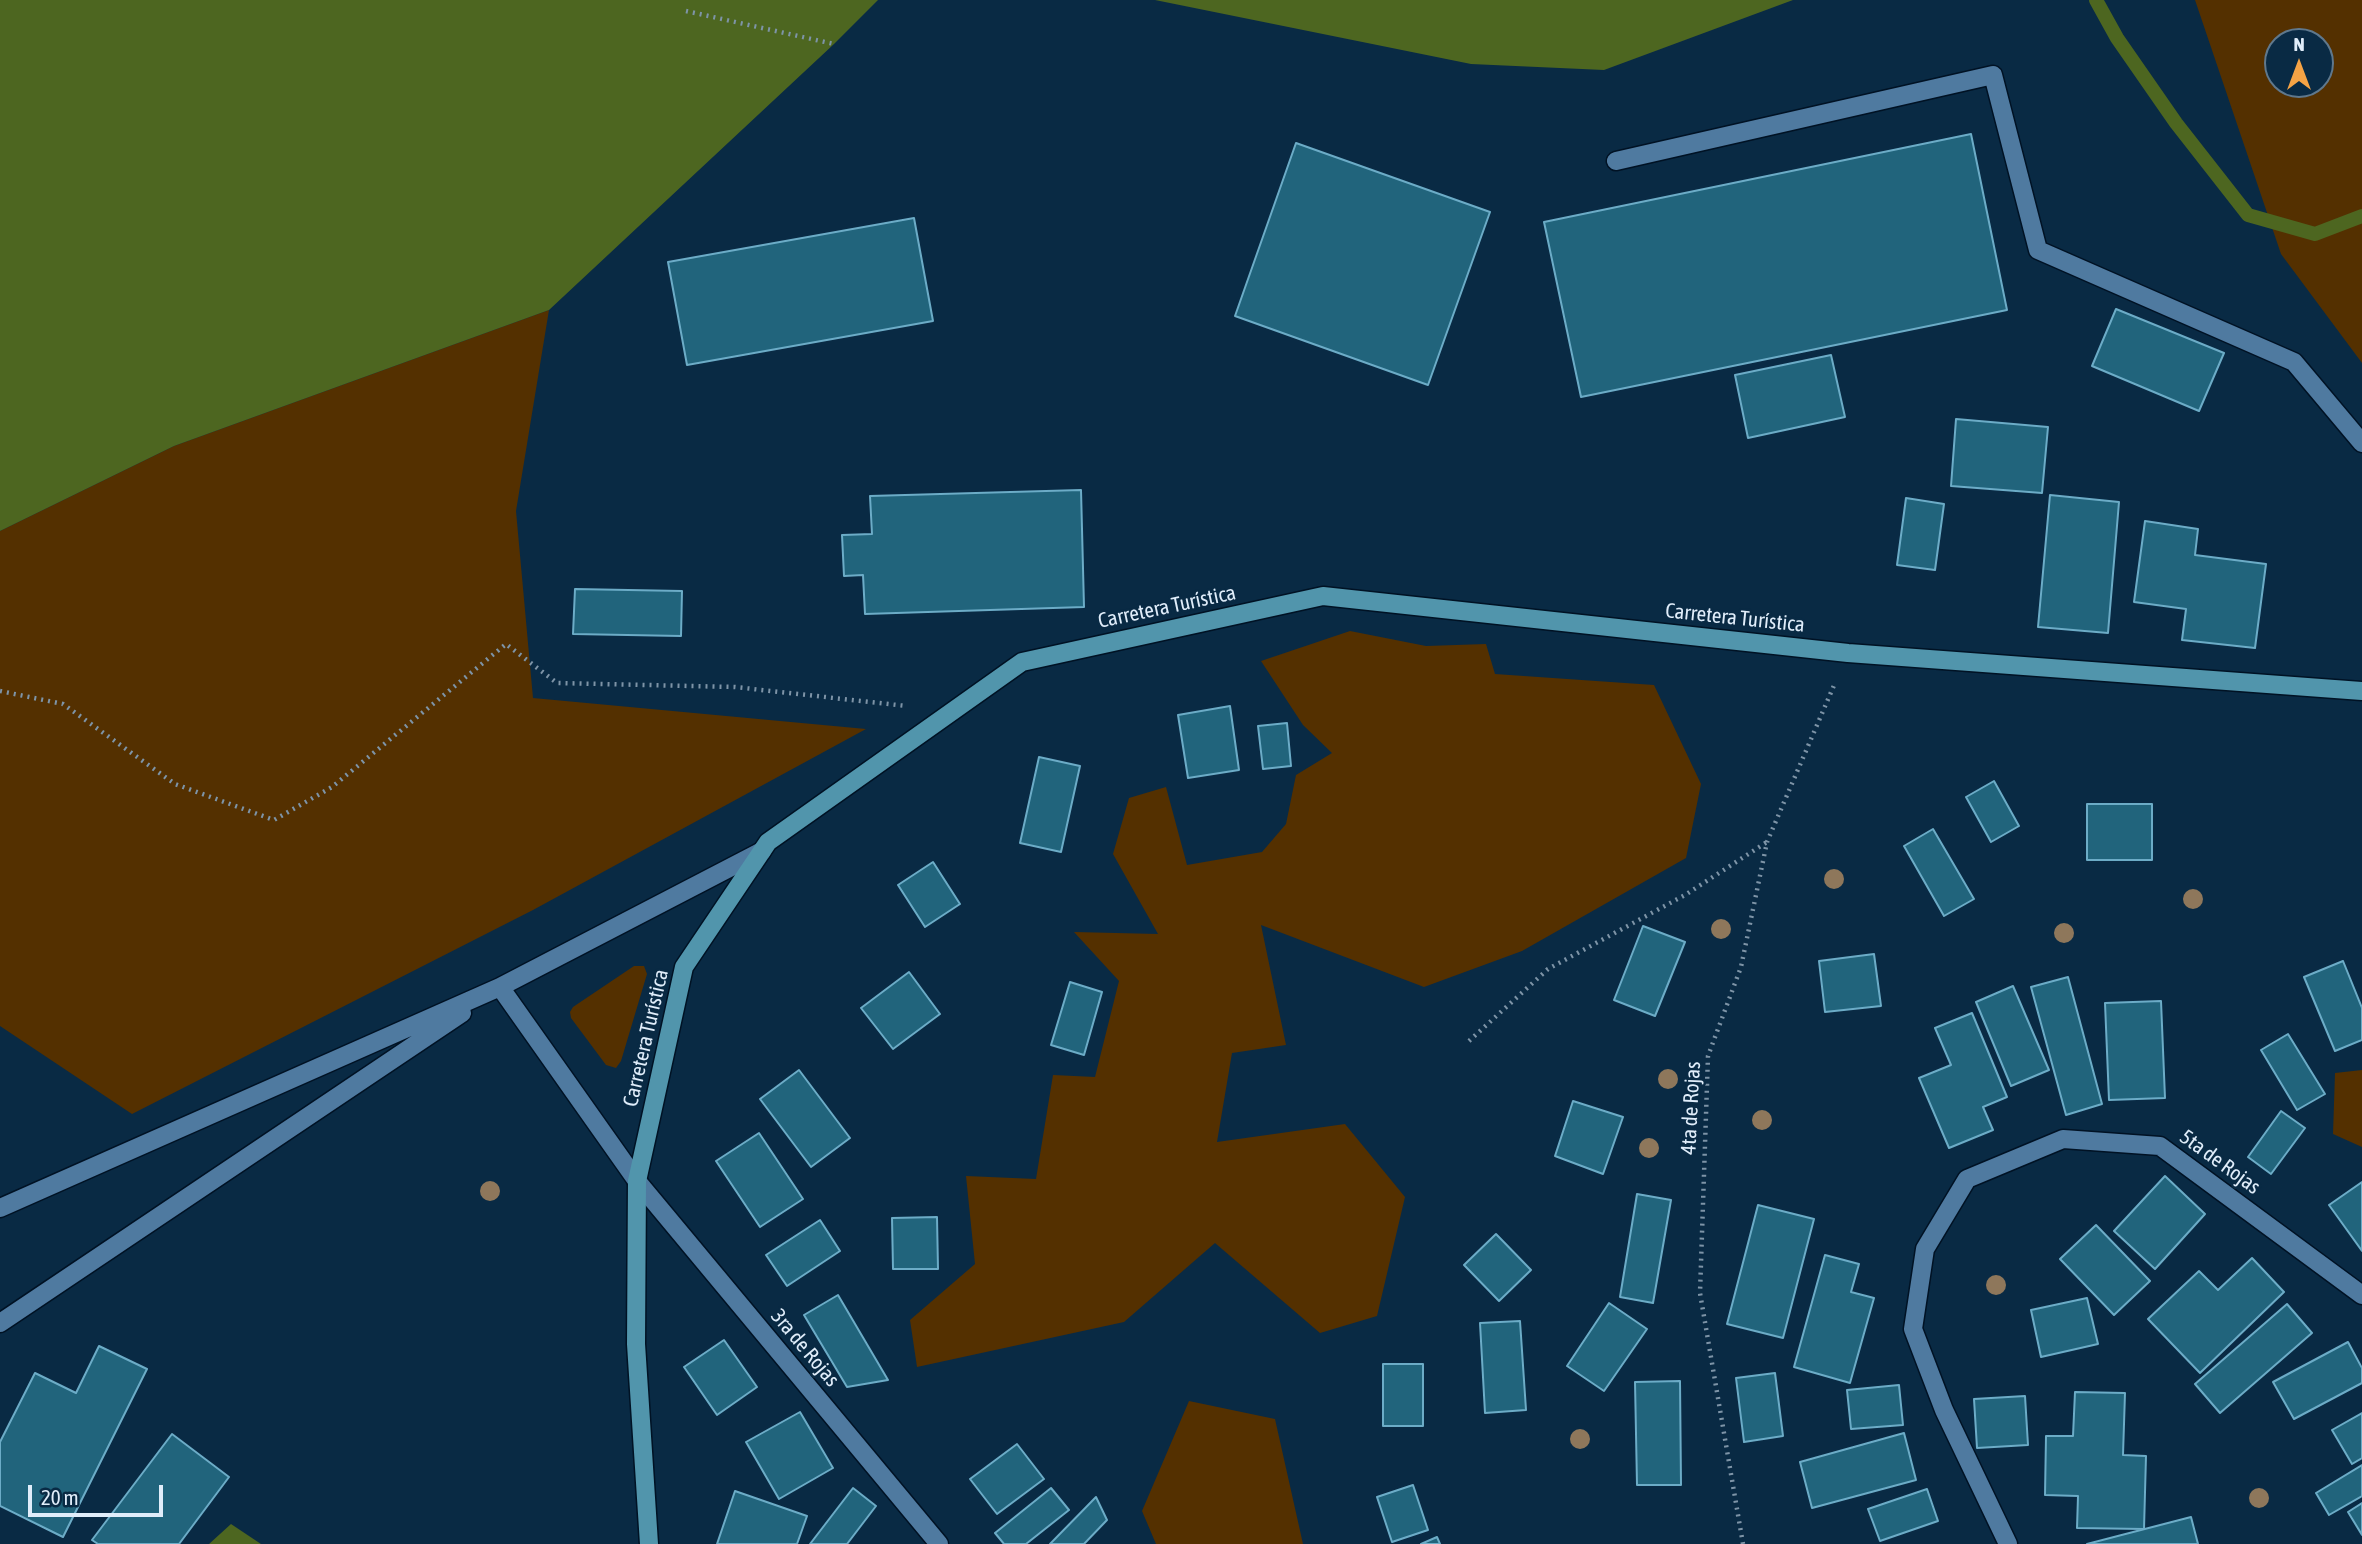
<!DOCTYPE html>
<meta charset="utf-8">
<style>
body{margin:0}
#map{position:relative;width:2362px;height:1544px;overflow:hidden;background:#092a44;font-family:"Asap Condensed",sans-serif}
canvas{display:block}
.north{position:absolute;left:2264px;top:28px;width:70px;height:70px;box-sizing:border-box;background:#092a44;border:2px solid #5f788d;border-radius:50%;rotate:0deg;font-size:19px;font-weight:700;line-height:28px;text-align:center;color:#e0edfa}
.north::after{content:'';display:block;margin:auto;width:24px;height:32px;background:#f5a345;clip-path:polygon(50% 0,100% 100%,50% 72%,0 100%)}
.scale{position:absolute;left:28px;top:1485px;width:135px;height:32px;box-sizing:border-box;border:4px solid #e0edfa;border-top:0;padding-left:9px;font-size:21px;line-height:24px;white-space:nowrap;color:#e0edfa;-webkit-text-stroke:5px #092a44;paint-order:stroke}
</style>
<div id="map">
<canvas width="2362" height="1544"></canvas>
<div class="north">N</div>
<div class="scale">20 m</div>
</div>
<script>
const ctx = document.querySelector('canvas').getContext('2d');
ctx.lineJoin = 'round';
function fillPath(path, color) { ctx.fillStyle = color; ctx.fill(path, 'evenodd'); }
function trace(path, color, width, dash) { ctx.strokeStyle = color; ctx.lineWidth = width; ctx.lineCap = dash ? 'butt' : 'round'; ctx.setLineDash(dash || []); ctx.stroke(path); }
function label(font, color, halo, rows, align = 'center') {
  ctx.font = font + ' "Asap Condensed",sans-serif'; ctx.lineWidth = 5; ctx.setLineDash([]); ctx.textBaseline = 'middle'; ctx.strokeStyle = halo; ctx.fillStyle = color; for (const [text, x, y, turn = 0] of rows) {
    ctx.save(); ctx.translate(x, y); ctx.rotate((+turn || 0) * Math.PI / 180); ctx.textAlign = isNaN(turn) ? turn : align; if (halo) ctx.strokeText(text, 0, 0); ctx.fillText(text, 0, 0); ctx.restore();
  }
}
fillPath(new Path2D(`
 M2195 0H2362V363L2281 254ZM2278 42H2320V84H2278Z
 M549 310 516 511 533 698 866 729 533 910 132 1114 0 1026V531L174 446Z
 M1350 631 1426 646 1486 644 1495 674 1654 685 1701 784 1686 858 1522 951 1424 987 1261 925 1286 1045 1232 1053 1217 1142 1345 1124 1405 1197 1377 1316 1320 1333 1215 1243 1124 1322 917 1367 910 1320 975 1264 966 1176 1036 1179 1053 1075 1095 1077 1119 981 1074 932 1158 934 1113 854 1129 798 1166 787 1187 865 1262 852 1286 824 1296 775 1332 753 1303 725 1261 661Z
 M634 966H644L647 974 621 1061 616 1068 606 1065 571 1018 570 1012 573 1007Z
 M2362 1070V1147L2333 1134 2335 1073Z
 M1189 1401 1275 1419 1303 1544H1156L1142 1511Z`), '#543000');
fillPath(new Path2D(`
 M0 0H878L834 44 549 310 174 446 0 531Z
 M1155 0H1793L1604 70 1471 64Z
 M231 1524 261 1544H209Z`), '#4d6620');
trace(new Path2D(`
 M2096 0 2117 38 2176 123 2248 215 2315 234 2362 216`), '#4d6620', 14);
const building = new Path2D(`
 M1971 134 2007 310 1581 397 1544 222Z
 M1296 143 1490 212 1428 385 1235 316Z
 M914 218 933 321 687 365 668 262Z
 M2116 309 2224 353 2199 411 2092 366Z
 M1831 355 1845 417 1748 438 1735 375Z
 M1956 419 2048 427 2042 493 1951 486Z
 M1081 490 1084 607 865 614 863 575 844 576 842 535 872 534 870 496Z
 M2050 495 2119 502 2108 633 2038 627Z
 M1906 498 1944 504 1935 570 1897 565Z
 M2145 521 2198 529 2195 555 2266 564 2255 648 2182 640 2186 609 2134 602Z
 M575 589 682 591 681 636 573 634Z
 M1230 706 1239 770 1188 778 1178 715Z
 M1287 723 1291 766 1263 769 1258 726Z
 M1039 757 1080 766 1061 852 1020 843Z
 M1994 781 2019 826 1991 842 1966 797Z
 M2087 804H2152V860H2087Z
 M1933 829 1974 899 1944 916 1904 846Z
 M933 862 960 904 925 927 898 885Z
 M1643 926 1685 942 1655 1016 1614 1000Z
 M1874 954 1881 1006 1825 1012 1819 961Z
 M2343 961 2362 1008V1040L2335 1051 2304 977Z
 M909 972 940 1014 893 1049 861 1008Z
 M2068 977 2102 1104 2066 1115 2031 987Z
 M1070 982 1102 992 1084 1055 1051 1045Z
 M2013 986 2049 1070 2011 1086 1976 1002Z
 M2161 1001 2165 1098 2109 1100 2105 1003Z
 M1972 1013 2007 1097 1983 1107 1993 1130 1949 1148 1919 1078 1951 1065 1935 1028Z
 M2288 1034 2325 1094 2297 1110 2261 1050Z
 M799 1070 850 1138 811 1167 760 1099Z
 M1573 1101 1623 1117 1603 1174 1555 1156Z
 M2281 1111 2305 1128 2271 1174 2248 1157Z
 M759 1133 803 1199 760 1227 716 1161Z
 M2165 1176 2205 1214 2155 1269 2114 1231Z
 M2362 1182V1251L2329 1205Z
 M1637 1194 1671 1200 1653 1303 1620 1297Z
 M1758 1205 1814 1219 1783 1338 1727 1324Z
 M937 1217 938 1269H893L892 1218Z
 M820 1220 840 1251 787 1286 766 1255Z
 M2096 1225 2150 1281 2114 1315 2060 1259Z
 M1496 1234 1531 1270 1499 1301 1464 1265Z
 M1825 1255 1859 1264 1851 1292 1874 1298 1850 1383 1794 1367Z
 M2252 1258 2284 1292 2200 1373 2148 1319 2199 1271 2218 1290Z
 M838 1295 888 1380 847 1387 804 1315Z
 M2087 1298 2098 1344 2041 1357 2031 1310Z
 M1609 1303 1647 1329 1604 1391 1567 1366Z
 M2287 1304 2312 1333 2220 1413 2195 1384Z
 M1520 1321 1526 1410 1485 1413 1480 1323Z
 M724 1340 757 1387 717 1415 684 1367Z
 M2348 1342 2362 1368V1383L2294 1419 2273 1382Z
 M99 1346 147 1369 63 1537 0 1506V1442L35 1373 76 1393Z
 M1383 1364H1423V1426H1383Z
 M1775 1373 1783 1436 1744 1442 1736 1378Z
 M1680 1381 1681 1485H1637L1635 1382Z
 M1899 1385 1903 1425 1851 1429 1847 1390Z
 M2075 1392 2125 1393 2123 1455 2146 1456 2144 1529 2077 1528 2078 1496 2045 1495 2046 1436H2073Z
 M2025 1396 2028 1445 1977 1448 1974 1399Z
 M800 1412 833 1468 779 1499 746 1442Z
 M2362 1413V1458L2352 1464 2332 1430Z
 M1904 1433 1916 1480 1812 1508 1800 1462Z
 M172 1434 229 1477 179 1544H98L92 1540Z
 M1017 1444 1044 1479 997 1514 970 1479Z
 M2362 1465V1496L2329 1515 2316 1493Z
 M1413 1485 1428 1530 1392 1542 1377 1497Z
 M853 1488 876 1506 847 1544H810Z
 M1051 1488 1069 1510 1026 1544H1004L995 1533Z
 M1927 1489 1938 1521 1880 1541 1868 1509Z
 M735 1491 807 1516 797 1544H717Z
 M1096 1497 1107 1520 1084 1544H1050Z
 M2362 1503V1535L2348 1512Z
 M2191 1517 2198 1544H2087Z
 M1437 1537 1440 1544H1421Z`);
fillPath(building, '#21647c');
trace(building, '#6cacc7', 2);
const lane = new Path2D(`
 M1616 161 1993 75 2038 250 2294 362 2362 443
 M500 987 637 1181
 M0 1208 500 987 762 851
 M0 1323 462 1013`);
const street = new Path2D(`
 M637 1181 939 1544
 M2008 1544 1944 1410 1913 1329 1925 1249 1967 1179 2063 1139 2160 1146 2362 1295`);
const secondary = new Path2D(`
 M649 1544 636 1344 637 1181 684 967 768 842 1022 662 1323 596 1848 653 2362 691`);
trace(lane, '#001224', 21);
trace(street, '#001224', 21);
trace(secondary, '#001224', 21);
trace(new Path2D(`
 M686 11 834 44
 M0 691 63 704 175 784 274 820 332 787 506 644 557 683 735 687 906 706
 M1469 1041 1548 969 1685 895 1767 842
 M1743 1544 1700 1293 1708 1056 1741 967 1767 842 1835 683`), '#7e94a7', 4.5, [2, 5]);
trace(lane, '#4f7aa0', 18);
trace(street, '#4f7aa0', 18);
trace(secondary, '#5195ac', 18);
ctx.fillStyle = '#8e775b';
for (const [x, y] of [
 [1834,879],
 [2193,899],
 [1721,929],
 [2064,933],
 [1668,1079],
 [1762,1120],
 [1649,1148],
 [490,1191],
 [1996,1285],
 [1580,1439],
 [2259,1498]
]) { ctx.beginPath(); ctx.arc(x, y, 10, 0, 2 * Math.PI); ctx.fill(); }
label('21px', '#e0edfa', '#092a44', [
 ["Carretera Turística",1167,607,-12],
 ["Carretera Turística",1735,618,6],
 ["Carretera Turística",646,1038,-77],
 ["4ta de Rojas",1691,1108,-87],
 ["5ta de Rojas",2220,1162,36],
 ["3ra de Rojas",805,1348,50]
]);
</script>
